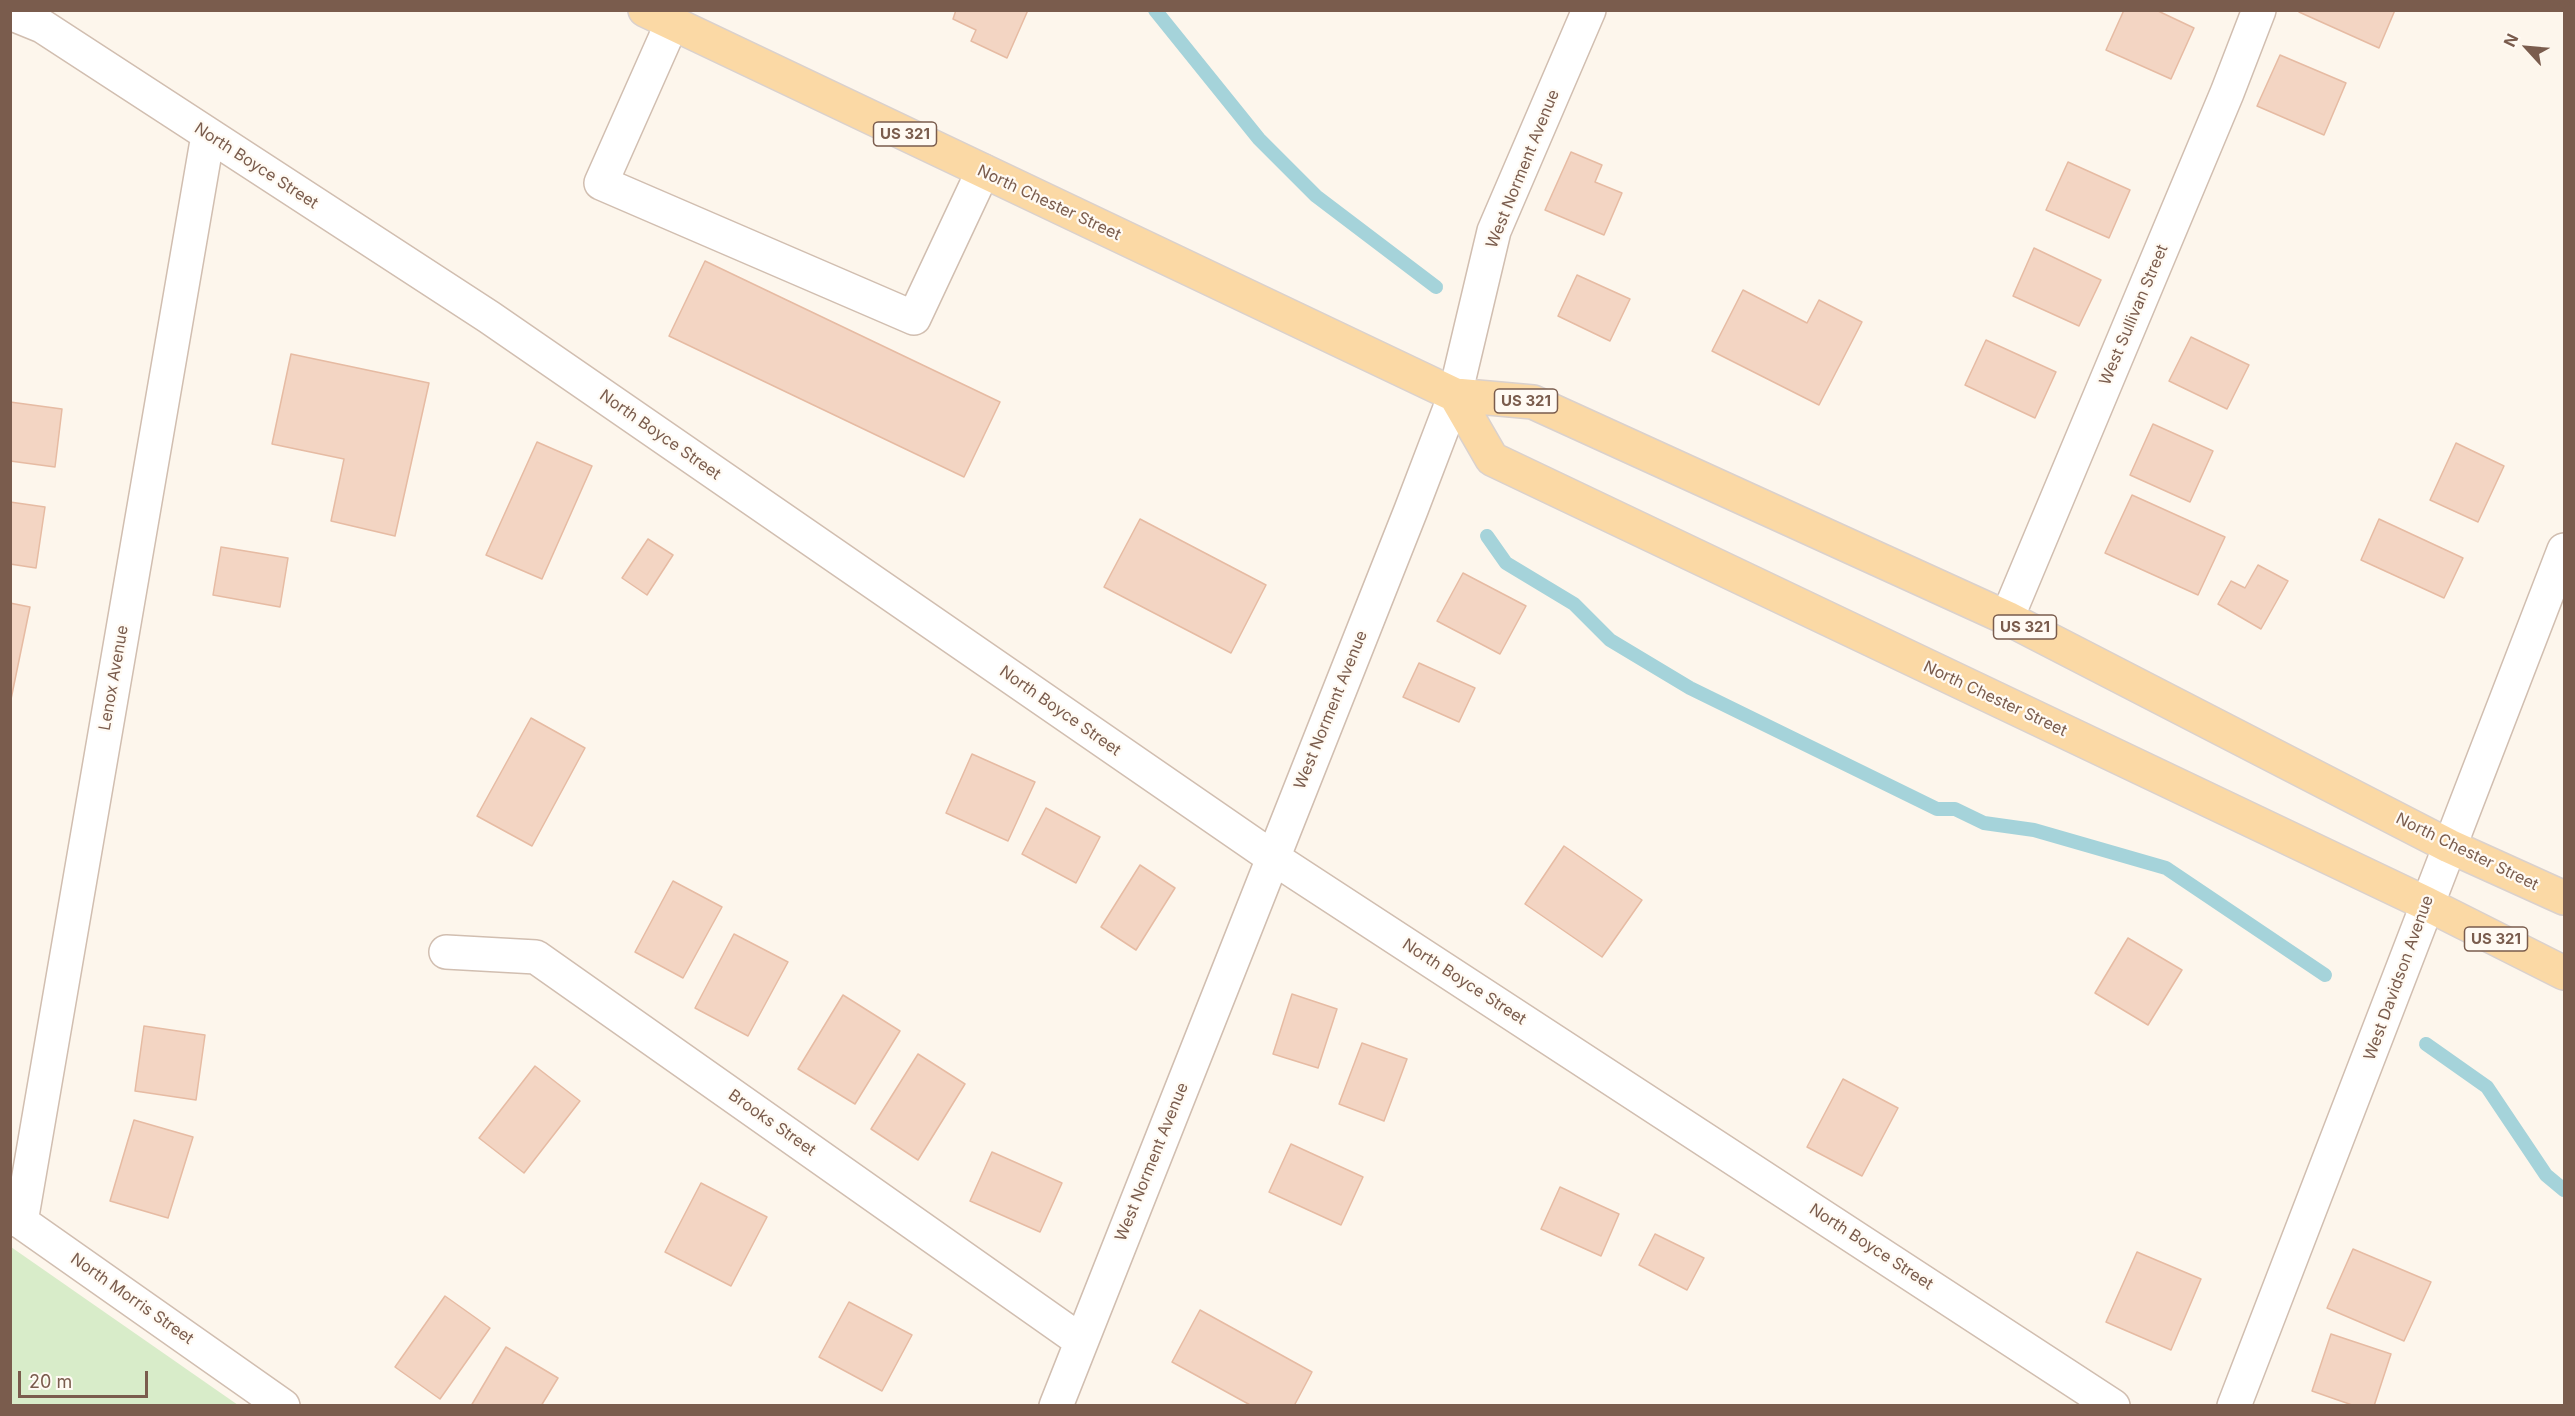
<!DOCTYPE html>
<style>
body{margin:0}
#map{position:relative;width:2575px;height:1416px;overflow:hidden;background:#fdf6ec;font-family:Inter,sans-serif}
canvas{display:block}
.frame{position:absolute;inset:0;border:12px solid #7a5c4d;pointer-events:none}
.north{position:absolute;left:2497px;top:18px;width:60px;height:60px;-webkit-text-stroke:4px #fffaf3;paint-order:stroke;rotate:296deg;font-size:16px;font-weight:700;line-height:24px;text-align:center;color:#7a5c4d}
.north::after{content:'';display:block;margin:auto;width:21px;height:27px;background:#7a5c4d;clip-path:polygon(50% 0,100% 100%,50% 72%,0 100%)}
.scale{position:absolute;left:18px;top:1371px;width:130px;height:27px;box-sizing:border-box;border:3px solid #7a5c4d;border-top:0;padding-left:8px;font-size:18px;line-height:21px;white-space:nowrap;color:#7a5c4d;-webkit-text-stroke:4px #fffaf3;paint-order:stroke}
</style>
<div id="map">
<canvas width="2575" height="1416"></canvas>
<div class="frame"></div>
<div class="north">N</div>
<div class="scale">20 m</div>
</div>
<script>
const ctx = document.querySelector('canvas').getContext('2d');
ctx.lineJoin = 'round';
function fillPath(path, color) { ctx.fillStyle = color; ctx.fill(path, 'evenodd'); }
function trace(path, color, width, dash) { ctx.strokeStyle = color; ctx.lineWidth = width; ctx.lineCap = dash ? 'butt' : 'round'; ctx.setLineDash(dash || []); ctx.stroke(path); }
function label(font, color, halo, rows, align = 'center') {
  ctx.font = font + ' Inter,sans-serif'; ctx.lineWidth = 4.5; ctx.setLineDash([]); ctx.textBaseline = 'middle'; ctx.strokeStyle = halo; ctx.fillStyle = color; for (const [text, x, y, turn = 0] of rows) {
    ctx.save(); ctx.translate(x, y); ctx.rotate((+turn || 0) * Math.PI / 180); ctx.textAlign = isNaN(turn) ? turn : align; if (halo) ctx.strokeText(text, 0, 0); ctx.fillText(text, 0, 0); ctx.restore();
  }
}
fillPath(new Path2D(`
 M11 1247 238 1405H11Z`), '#d8ecc9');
trace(new Path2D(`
 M1155 10 1259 139 1316 196 1436 287
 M1487 536 1506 563 1574 604 1610 640 1690 688 1937 809H1955L1984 823 2034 830 2166 868 2325 975
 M2426 1044 2487 1087 2546 1175 2564 1190`), '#a5d3da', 14);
const building = new Path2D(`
 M956 10H1028L1007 58 971 41 976 30 953 19Z
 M2124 10H2156L2194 28 2171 79 2106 50Z
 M2300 10H2395L2379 48 2299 12Z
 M2280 55 2346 83 2324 135 2257 106Z
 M1571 152 1602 165 1595 182 1622 193 1604 235 1545 210Z
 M2068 162 2130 190 2109 238 2046 210Z
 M2034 248 2101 280 2079 326 2013 296Z
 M705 261 1000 402 964 477 669 336Z
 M1577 275 1630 299 1610 341 1558 316Z
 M1743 290 1807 323 1819 300 1862 322 1819 405 1712 351Z
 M2191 337 2249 365 2227 409 2169 381Z
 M1986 340 2056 372 2035 418 1965 385Z
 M291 354 429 383 395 536 331 521 344 459 272 444Z
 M10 402 62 409 55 467 10 461Z
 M2153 424 2213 451 2190 502 2130 475Z
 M537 442 592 466 542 579 486 555Z
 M2456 443 2504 466 2478 522 2430 500Z
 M2132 495 2225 537 2198 595 2105 553Z
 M10 502 45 507 36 568 10 564Z
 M1140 519 1266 585 1231 653 1104 587Z
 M2379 519 2463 558 2444 598 2361 560Z
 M648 539 673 555 647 595 622 578Z
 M221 547 288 558 280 607 213 595Z
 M2258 565 2288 581 2261 629 2218 604 2231 581 2245 588Z
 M1463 573 1526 606 1500 654 1437 621Z
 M10 603 30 607 10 704Z
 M1419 663 1475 688 1459 722 1403 697Z
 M531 718 585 748 532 846 477 816Z
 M972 754 1035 782 1008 841 946 813Z
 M1046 808 1100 837 1076 883 1022 854Z
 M1564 846 1642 900 1602 957 1525 904Z
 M1140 865 1175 888 1136 950 1101 927Z
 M673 881 722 907 683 978 635 952Z
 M734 934 788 962 748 1036 695 1008Z
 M2128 938 2182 970 2148 1025 2095 993Z
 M1292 994 1337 1009 1318 1068 1273 1054Z
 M843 995 900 1031 855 1104 798 1069Z
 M144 1026 205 1035 196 1100 135 1091Z
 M1362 1043 1407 1059 1384 1121 1339 1104Z
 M918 1054 965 1084 918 1160 871 1129Z
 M535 1066 580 1101 524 1173 479 1138Z
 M1843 1079 1898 1108 1862 1176 1807 1147Z
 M134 1120 193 1137 168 1218 110 1201Z
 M1291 1144 1363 1177 1341 1225 1269 1192Z
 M992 1152 1062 1183 1040 1232 970 1201Z
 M701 1183 767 1217 731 1286 665 1252Z
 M1560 1187 1619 1214 1601 1256 1541 1229Z
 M1655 1234 1704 1258 1687 1290 1639 1265Z
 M2353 1249 2431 1282 2404 1341 2327 1308Z
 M2137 1252 2201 1279 2171 1350 2106 1322Z
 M445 1296 490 1328 440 1399 395 1367Z
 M849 1302 912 1335 882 1391 819 1357Z
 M1200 1310 1312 1372 1294 1406H1252L1172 1362Z
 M2331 1334 2391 1354 2374 1406H2355L2312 1391Z
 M506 1347 558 1378 541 1406H471Z`);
fillPath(building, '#f3d5c3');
trace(building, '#e6bba3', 1.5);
const minor = new Path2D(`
 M10 13 42 26 489 317 1272 857 2113 1406
 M672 23 601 183 914 318 983 171
 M2007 618 2227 93 2259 10
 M446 952 536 957 1081 1341
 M10 1214 283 1406
 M21 1222 208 135
 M1056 1406 1411 510 1455 395 1494 231 1589 10
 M2234 1406 2564 550`);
const major = new Path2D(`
 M645 10 1455 395 1533 402 2007 618 2449 846 2564 898
 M1455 395 1492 459 2427 904 2564 973`);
trace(minor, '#d1beb0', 36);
trace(major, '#dad1cd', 36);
trace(minor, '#fff', 33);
trace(major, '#fbd9a5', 33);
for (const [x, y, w] of [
 [905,134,63],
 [1526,401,63],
 [2025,627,63],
 [2496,939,63]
]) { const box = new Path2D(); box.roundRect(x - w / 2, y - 12, w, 24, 4.5); ctx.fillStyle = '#fffaf3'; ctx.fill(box); trace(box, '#7a5c4d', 1.5); }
label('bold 15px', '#7a5c4d', null, [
 ["US 321",905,134],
 ["US 321",1526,401],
 ["US 321",2025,627],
 ["US 321",2496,939]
]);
label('16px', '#7a5c4d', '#fffaf3', [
 ["North Boyce Street",256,166,33],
 ["West Norment Avenue",1523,169,-68],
 ["North Chester Street",1049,203,25],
 ["West Sullivan Street",2134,315,-67],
 ["North Boyce Street",660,435,35],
 ["Lenox Avenue",114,678,-80],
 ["North Chester Street",1995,699,25],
 ["West Norment Avenue",1331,710,-68],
 ["North Boyce Street",1060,711,35],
 ["North Chester Street",2467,852,26],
 ["West Davidson Avenue",2399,978,-70],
 ["North Boyce Street",1464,982,33],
 ["Brooks Street",772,1123,35],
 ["West Norment Avenue",1152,1162,-68],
 ["North Boyce Street",1871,1247,33],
 ["North Morris Street",132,1299,35]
]);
</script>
